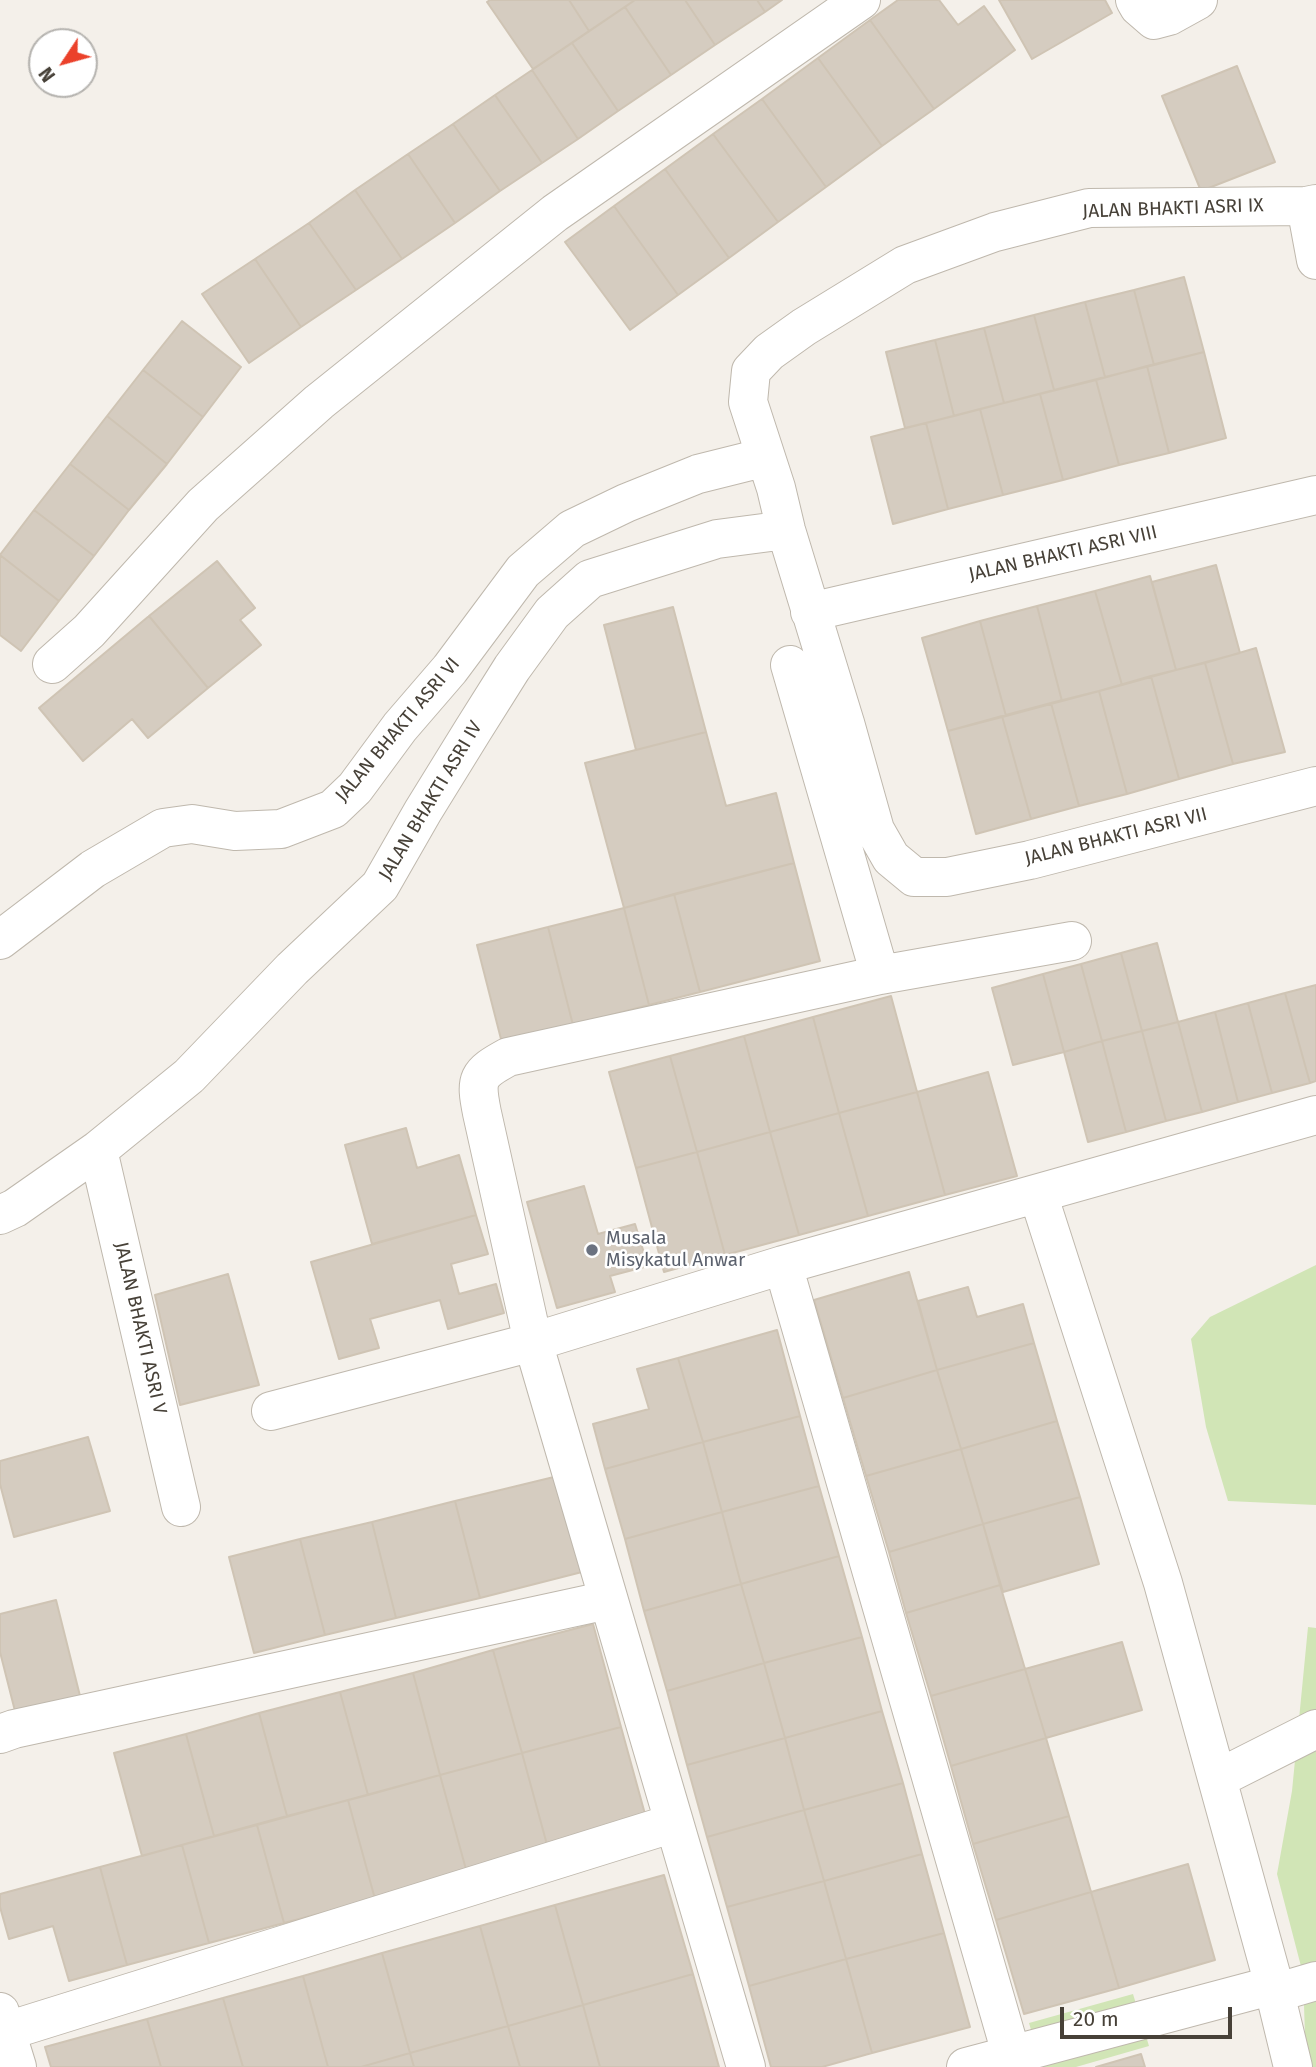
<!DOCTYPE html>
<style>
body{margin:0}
#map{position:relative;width:1316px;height:2067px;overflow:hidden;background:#f4f0ea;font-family:"Fira Sans",sans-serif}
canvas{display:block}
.north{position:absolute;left:28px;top:28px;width:70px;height:70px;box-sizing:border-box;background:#fff;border:2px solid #b5b3af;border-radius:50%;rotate:234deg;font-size:19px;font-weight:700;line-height:28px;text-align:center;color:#474138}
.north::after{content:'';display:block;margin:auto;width:24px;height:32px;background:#eb412a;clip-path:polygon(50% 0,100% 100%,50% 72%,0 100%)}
.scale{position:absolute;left:1060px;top:2007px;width:172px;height:32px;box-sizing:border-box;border:4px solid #474138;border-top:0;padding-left:9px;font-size:21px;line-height:24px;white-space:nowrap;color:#474138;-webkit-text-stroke:5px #fff;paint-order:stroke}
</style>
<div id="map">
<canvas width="1316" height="2067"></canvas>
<div class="north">N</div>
<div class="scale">20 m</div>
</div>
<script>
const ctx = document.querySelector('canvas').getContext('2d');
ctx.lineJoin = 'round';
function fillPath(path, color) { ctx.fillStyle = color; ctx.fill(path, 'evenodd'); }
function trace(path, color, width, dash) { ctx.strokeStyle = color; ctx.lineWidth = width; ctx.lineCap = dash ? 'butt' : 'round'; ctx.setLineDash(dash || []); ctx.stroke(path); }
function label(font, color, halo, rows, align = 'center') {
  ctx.font = font + ' "Fira Sans",sans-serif'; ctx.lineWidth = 5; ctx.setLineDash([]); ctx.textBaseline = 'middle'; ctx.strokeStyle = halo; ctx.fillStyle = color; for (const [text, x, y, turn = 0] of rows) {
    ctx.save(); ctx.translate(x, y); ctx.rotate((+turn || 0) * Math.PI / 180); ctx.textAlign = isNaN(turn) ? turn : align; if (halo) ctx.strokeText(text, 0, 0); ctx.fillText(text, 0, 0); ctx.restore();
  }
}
fillPath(new Path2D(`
 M1316 1265V1505L1228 1501 1206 1427 1191 1339 1210 1317Z
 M1308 1627 1316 1628V2067H1306L1303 1974 1277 1874 1292 1791Z
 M1133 1994 1149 2046 1076 2067H1042L1029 2023Z`), '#d1e5b6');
const building = new Path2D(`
 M490 0H569L589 31 533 69 487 2Z
 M569 0H635L589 31Z
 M635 0H685L715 45 671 75 625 7Z
 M685 0H757L765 12 715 45Z
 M757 0H782L765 12Z
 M898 0H939L958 25 984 6 1015 50 934 109 870 20Z
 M999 0H1105L1112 13 1032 59Z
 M625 7 671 75 618 111 572 43Z
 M870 20 934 109 882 146 818 58Z
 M572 43 618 111 578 139 532 70Z
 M818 58 882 146 826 187 762 99Z
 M1237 66 1275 162 1201 191 1162 96Z
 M532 70 578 139 542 163 495 95Z
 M495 95 542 163 500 191 453 124Z
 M762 99 826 187 778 222 713 134Z
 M453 124 500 191 455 223 408 154Z
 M713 134 778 222 729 258 665 169Z
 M408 154 455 223 402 259 355 190Z
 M665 169 729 258 678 295 614 206Z
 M355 190 402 259 356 290 309 223Z
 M614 206 678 295 630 330 565 242Z
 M309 223 356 290 301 327 255 259Z
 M255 259 301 327 249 363 202 294Z
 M1184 277 1204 352 1154 365 1134 290Z
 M1134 290 1154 365 1105 377 1085 302Z
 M1085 302 1105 377 1054 390 1034 315Z
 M1034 315 1054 390 1004 403 984 328Z
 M182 321 241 367 203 417 143 370Z
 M984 328 1004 403 954 416 935 340Z
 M935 340 954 416 905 428 886 352Z
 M1204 352 1226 438 1169 453 1147 366Z
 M1147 366 1169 453 1119 465 1096 380Z
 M143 370 203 417 167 464 107 416Z
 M1096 380 1119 465 1063 480 1040 394Z
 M1040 394 1063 480 1003 495 980 409Z
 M980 409 1003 495 948 509 926 423Z
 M107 416 167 464 129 510 70 464Z
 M926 423 948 509 893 524 871 437Z
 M70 464 129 510 94 556 34 510Z
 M34 510 94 556 59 601 0 555Z
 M0 555 59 601 21 651 0 635Z
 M217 561 255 608 240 620 261 645 208 688 149 616Z
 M1216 565 1240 653 1176 670 1152 582Z
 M1150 576 1176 670 1122 685 1095 591Z
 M1095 591 1122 685 1062 701 1037 606Z
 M1037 606 1062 701 1006 716 980 621Z
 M673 607 706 732 636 750 604 625Z
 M149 616 208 688 148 738 132 719 83 761 39 708Z
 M980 621 1006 716 948 731 922 638Z
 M1256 648 1285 752 1233 764 1205 663Z
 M1205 663 1233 764 1179 779 1151 676Z
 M1151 676 1179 779 1127 794 1099 691Z
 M1099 691 1127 794 1079 806 1051 703Z
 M1051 703 1079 806 1031 819 1002 716Z
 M1002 716 1031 819 976 834 948 731Z
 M706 732 726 806 776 793 794 863 624 908 585 763Z
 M794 863 820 961 700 992 674 894Z
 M674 894 700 992 649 1005 624 908Z
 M624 908 649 1005 573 1025 548 927Z
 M548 927 573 1025 502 1043 477 945Z
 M1157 943 1178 1022 1142 1031 1121 953Z
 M1121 953 1142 1031 1102 1041 1081 964Z
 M1081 964 1102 1041 1064 1052 1043 974Z
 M1043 974 1064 1052 1013 1065 992 988Z
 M1316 985V1081L1310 1083 1285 993Z
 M1285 993 1310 1083 1272 1093 1248 1003Z
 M891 996 917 1092 839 1113 813 1017Z
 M1248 1003 1272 1093 1238 1102 1215 1012Z
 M1215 1012 1238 1102 1202 1112 1178 1022Z
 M813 1017 839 1113 770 1132 744 1036Z
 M1178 1022 1202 1112 1166 1121 1142 1031Z
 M1142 1031 1166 1121 1126 1132 1102 1041Z
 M744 1036 770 1132 697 1152 670 1056Z
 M1102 1041 1126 1132 1088 1142 1064 1052Z
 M670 1056 697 1152 636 1168 609 1072Z
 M988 1072 1017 1176 945 1195 917 1092Z
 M917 1092 945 1195 868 1216 839 1113Z
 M839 1113 868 1216 799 1235 770 1132Z
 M406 1128 417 1168 459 1155 476 1215 372 1244 345 1145Z
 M770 1132 799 1235 725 1255 697 1152Z
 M697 1152 725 1255 664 1272 636 1168Z
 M584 1186 598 1234 635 1224 648 1266 610 1276 615 1292 557 1308 527 1202Z
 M476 1215 488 1254 451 1264 459 1294 496 1284 504 1313 448 1329 440 1300 370 1319 379 1348 339 1359 311 1262Z
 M909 1272 937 1370 843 1398 814 1300Z
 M228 1274 259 1385 180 1405 155 1295Z
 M968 1287 977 1317 1023 1304 1034 1343 937 1370 918 1301Z
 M777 1330 800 1416 703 1442 678 1358Z
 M1034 1343 1057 1421 961 1449 937 1370Z
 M678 1358 703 1442 605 1469 593 1424 649 1409 637 1369Z
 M937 1370 961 1449 866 1476 843 1398Z
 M800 1416 819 1486 722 1512 703 1442Z
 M1057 1421 1080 1497 983 1524 961 1449Z
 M88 1437 110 1511 14 1537 0 1484V1461Z
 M703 1442 722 1512 625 1539 605 1469Z
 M961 1449 983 1524 889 1552 866 1476Z
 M558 1476 582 1572 480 1598 455 1501Z
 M819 1486 839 1556 741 1584 722 1512Z
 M1080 1497 1099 1564 1003 1592 983 1524Z
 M455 1501 480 1598 396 1618 372 1522Z
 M722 1512 741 1584 644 1611 625 1539Z
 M372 1522 396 1618 325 1635 300 1539Z
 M983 1524 1000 1585 906 1613 889 1552Z
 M300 1539 325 1635 254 1653 229 1557Z
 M839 1556 862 1637 764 1663 741 1584Z
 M741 1584 764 1663 667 1691 644 1611Z
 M1000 1585 1025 1669 931 1696 906 1613Z
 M56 1600 80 1696 15 1711 0 1652V1614Z
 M593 1624 621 1727 522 1753 493 1650Z
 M862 1637 882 1711 785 1738 764 1663Z
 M1122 1642 1142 1710 1046 1738 1025 1669Z
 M493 1650 522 1753 440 1775 413 1673Z
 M764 1663 785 1738 687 1765 667 1691Z
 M1025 1669 1046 1738 951 1766 931 1696Z
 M413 1673 440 1775 368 1795 340 1692Z
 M340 1692 368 1795 287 1816 259 1713Z
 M882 1711 903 1783 804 1810 785 1738Z
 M259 1713 287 1816 214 1836 186 1734Z
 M621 1727 648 1825 549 1852 522 1753Z
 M186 1734 214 1836 142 1856 114 1753Z
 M785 1738 804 1810 707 1837 687 1765Z
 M1046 1738 1069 1816 973 1844 951 1766Z
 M522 1753 549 1852 467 1873 440 1775Z
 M440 1775 467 1873 375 1899 348 1800Z
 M903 1783 922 1854 824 1881 804 1810Z
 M348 1800 375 1899 284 1923 257 1825Z
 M804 1810 824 1881 727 1907 707 1837Z
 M1069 1816 1091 1892 996 1920 973 1844Z
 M257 1825 284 1923 209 1943 182 1845Z
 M182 1845 209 1943 127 1965 100 1867Z
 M922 1854 944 1933 846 1959 824 1881Z
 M1188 1864 1215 1960 1119 1988 1091 1892Z
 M100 1867 127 1965 69 1981 53 1926 9 1939 0 1907V1894Z
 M664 1875 693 1974 583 2005 555 1905Z
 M824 1881 846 1959 749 1986 727 1907Z
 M1091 1892 1119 1988 1024 2014 996 1920Z
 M555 1905 583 2005 508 2026 480 1926Z
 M480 1926 508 2026 410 2053 382 1953Z
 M944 1933 970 2027 872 2053 846 1959Z
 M382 1953 410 2053 361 2067H328L303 1976Z
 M846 1959 872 2053 822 2067H771L749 1986Z
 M693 1974 719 2067H600L583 2005Z
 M303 1976 328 2067H243L223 1998Z
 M223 1998 243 2067H161L147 2019Z
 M583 2005 600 2067H520L508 2026Z
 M147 2019 161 2067H51L45 2047Z
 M508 2026 520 2067H414L410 2053Z
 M410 2053 414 2067H361Z
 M1141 2054 1145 2067H1096Z`);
fillPath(building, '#d5ccc0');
trace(building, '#cfc4b4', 2);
const minor = new Path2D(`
 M1135 0 1139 7 1154 20 1169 16 1198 0
 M1316 204 1306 206 1089 208 995 232 905 265 804 327 769 352 751 371 748 402 776 488 786 530 845 723 875 830 891 858 914 877H947L1030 860 1316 786
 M1306 206 1316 260
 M810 612 1316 495
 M52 664 89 631 203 505 319 402 555 213 861 0
 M790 665 880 975
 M0 940 93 869 163 828 192 824 235 831 281 829 333 809 355 788 400 727 450 669 523 571 572 529 626 503 698 474 766 457
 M98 1150 181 1507
 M0 1215 15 1208 98 1150 189 1076 292 969 380 886 423 811 473 730 512 668 552 613 590 579 717 539 786 530
 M783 1265 1015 2067
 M271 1411 533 1342 783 1265 1316 1115
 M0 1734 14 1729 608 1600
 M1219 1778 1316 1729
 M0 2012 17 2067
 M7 2031 674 1823
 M746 2067 533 1342 482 1113C475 1078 477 1074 508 1057L880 975 1072 941
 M966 2067 1274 1985 1163 1583 1038 1194
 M1293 2067 1275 1993 1316 1981`);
trace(minor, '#bfb8ad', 40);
trace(minor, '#fff', 38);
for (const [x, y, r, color] of [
 [592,1250,7,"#6b7280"]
]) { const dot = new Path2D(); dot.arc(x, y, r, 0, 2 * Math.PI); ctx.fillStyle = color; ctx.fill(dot); trace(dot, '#fff', 2.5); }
label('19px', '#474138', '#fff', [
 ["JALAN BHAKTI ASRI IX",1173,209,-2],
 ["JALAN BHAKTI ASRI VIII",1063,554,-13],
 ["JALAN BHAKTI ASRI VI",398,730,-50],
 ["JALAN BHAKTI ASRI IV",431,801,-59],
 ["JALAN BHAKTI ASRI VII",1116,837,-14],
 ["JALAN BHAKTI ASRI V",140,1328,77]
]);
label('19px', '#5b616d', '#fff', [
 ["Musala",606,1239],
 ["Misykatul Anwar",606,1261]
], 'left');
</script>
